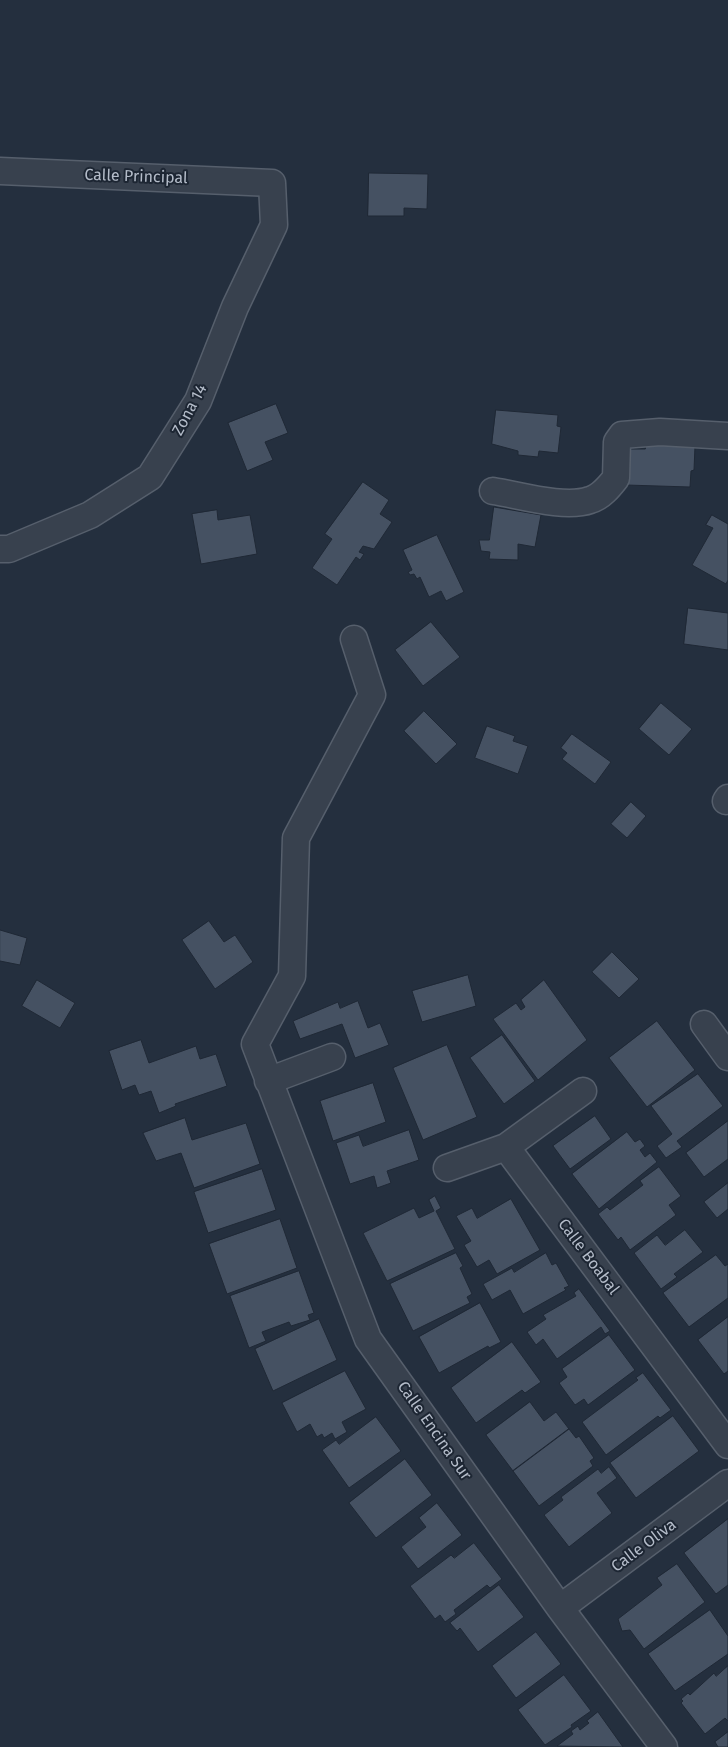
<!DOCTYPE html>
<style>
body{margin:0}
canvas{display:block;background:#242f3e}
</style>
<canvas width="728" height="1747"></canvas>
<script>
const ctx = document.querySelector('canvas').getContext('2d');
ctx.lineJoin = 'round';
function fillPath(path, color) { ctx.fillStyle = color; ctx.fill(path, 'evenodd'); }
function trace(path, color, width, dash) { ctx.strokeStyle = color; ctx.lineWidth = width; ctx.lineCap = dash ? 'butt' : 'round'; ctx.setLineDash(dash || []); ctx.stroke(path); }
function label(font, color, halo, rows, align = 'center') {
  ctx.font = font + ' "Fira Sans",sans-serif'; ctx.lineWidth = 4; ctx.setLineDash([]); ctx.textBaseline = 'middle'; ctx.strokeStyle = halo; ctx.fillStyle = color; for (const [text, x, y, turn = 0] of rows) {
    ctx.save(); ctx.translate(x, y); ctx.rotate((+turn || 0) * Math.PI / 180); ctx.textAlign = isNaN(turn) ? turn : align; if (halo) ctx.strokeText(text, 0, 0); ctx.fillText(text, 0, 0); ctx.restore();
  }
}
const building = new Path2D(`
 M369 173 428 174 427 209 404 208V216H368Z
 M276 404 288 433 265 442 273 460 247 471 228 423Z
 M496 410 558 415 557 426 561 427 558 453 539 451 538 457 518 455V451L492 444Z
 M646 438 695 446 694 470 691 471 690 487 626 485 628 449H645Z
 M363 482 389 500 380 514 392 522 374 549 363 546 359 552 364 554 360 560 356 557 337 585 312 568 332 539 325 534Z
 M494 507 541 515 535 547 518 544V560L489 559 490 552 481 551 479 540H489Z
 M217 510 218 520 250 515 257 554 201 564 192 514Z
 M712 515 728 524V580L726 584 692 565 713 528 706 525Z
 M437 535 464 592 446 601 441 591 429 597 420 577 417 579 414 574 410 575 408 572 412 570 403 550Z
 M688 608 728 613V650L684 644Z
 M431 622 460 657 423 686 395 650Z
 M661 703 692 729 669 755 639 729Z
 M424 711 457 744 436 764 404 731Z
 M487 726 515 736 513 741 528 746 518 774 475 758Z
 M572 734 611 762 595 784 562 759 567 753 561 748Z
 M631 802 646 816 627 838 611 824Z
 M209 921 224 942 235 935 253 962 215 989 182 940Z
 M0 930 27 938 20 965 0 961Z
 M612 952 639 979 619 998 592 972Z
 M468 975 476 1006 422 1022 412 991Z
 M37 980 75 1003 60 1028 22 1006Z
 M544 980 587 1040 538 1080 493 1019 516 1003 521 1010 525 1007 521 1000Z
 M358 1001 368 1028 380 1023 389 1045 355 1058 342 1024 300 1039 293 1021 338 1002 340 1008Z
 M657 1021 695 1070 647 1107 609 1058Z
 M502 1035 535 1081 504 1104 470 1058Z
 M141 1040 149 1063 196 1046 200 1059 216 1054 227 1086 175 1104 176 1106 159 1113 151 1091 139 1095 135 1085 122 1090 109 1051Z
 M447 1045 477 1117 423 1140 393 1068Z
 M698 1074 723 1106 677 1141 682 1147 666 1158 657 1146 672 1134 651 1106Z
 M373 1083 386 1122 333 1141 320 1101Z
 M595 1116 611 1139 570 1169 553 1146Z
 M185 1118 192 1140 246 1123 260 1164 194 1188 181 1153 156 1161 143 1133Z
 M728 1121V1159L704 1177 686 1153Z
 M409 1130 419 1160 387 1171 391 1183 377 1188 374 1176 350 1184 336 1143 359 1135 363 1146Z
 M627 1132 635 1142 640 1139 645 1146 640 1150 645 1157 650 1153 657 1162 599 1209 572 1174Z
 M659 1167 681 1196 669 1205 676 1215 630 1250 621 1237 618 1240 598 1214 607 1207 610 1210 643 1185 640 1181Z
 M262 1169 276 1210 208 1233 194 1192Z
 M728 1183V1209L717 1218 704 1202Z
 M435 1196 441 1208 436 1211 455 1249 387 1281 363 1233 414 1208 419 1218 434 1211 429 1200Z
 M511 1199 540 1250 497 1274 489 1260 477 1267 464 1245 471 1241 456 1216 472 1208 477 1218Z
 M280 1219 297 1268 227 1294 209 1244Z
 M685 1230 703 1252 674 1274 677 1277 661 1289 634 1253 657 1235 665 1245Z
 M456 1253 463 1266 460 1268 472 1294 467 1297 470 1303 413 1331 390 1284Z
 M546 1253 552 1265 556 1263 569 1286 564 1288 566 1290 523 1314 510 1290 492 1300 483 1284 512 1268 514 1272Z
 M716 1255 725 1266 728 1264V1298L689 1327 663 1293Z
 M299 1271 314 1313 308 1315 310 1320 291 1326 289 1322 262 1332 266 1341 249 1348 230 1296Z
 M579 1289 610 1331 605 1334 601 1327 557 1359 543 1339 536 1345 527 1332 546 1319 543 1315 576 1296 574 1293Z
 M480 1303 501 1342 489 1348 488 1346 439 1373 419 1337Z
 M728 1317V1371L724 1374 698 1340Z
 M319 1319 337 1360 273 1391 255 1349Z
 M609 1335 635 1370 588 1405 584 1399 575 1405 559 1383 567 1377 562 1369Z
 M512 1342 541 1382 525 1393 522 1390 476 1423 451 1388Z
 M345 1371 366 1409 342 1422 347 1432 335 1439 332 1433 324 1438 322 1434 317 1437 310 1424 297 1432 282 1403Z
 M643 1373 671 1410 660 1418 658 1416 606 1455 582 1422 638 1380 636 1378Z
 M530 1402 544 1421 556 1412 569 1429 513 1471 486 1435Z
 M673 1416 699 1451 636 1498 610 1463Z
 M376 1417 401 1451 349 1488 322 1450 336 1440 339 1444Z
 M569 1429 576 1438 579 1436 594 1458 590 1461 593 1466 539 1506 513 1471Z
 M405 1459 432 1495 376 1538 349 1503Z
 M609 1467 617 1478 597 1493 612 1513 569 1547 544 1515 563 1500 561 1497 598 1469 601 1473Z
 M437 1503 462 1535 418 1569 401 1547 426 1527 419 1518Z
 M728 1519V1585L716 1594 684 1553Z
 M474 1543 502 1579 490 1588 487 1585 454 1610 456 1614 445 1622 440 1615 435 1619 410 1586 451 1555 454 1558Z
 M677 1564 705 1602 644 1649 630 1630 622 1631 618 1619 662 1585 657 1578Z
 M499 1585 524 1617 478 1652 460 1628 457 1631 450 1623Z
 M710 1610 728 1636V1654L675 1691 648 1654Z
 M536 1632 561 1664 516 1698 492 1666Z
 M728 1666V1721L725 1718 705 1734 681 1703 683 1701 681 1699 688 1693 690 1695 714 1673 716 1676Z
 M564 1675 591 1711 571 1725 572 1727 545 1745 518 1710Z
 M598 1712 623 1747 557 1746 573 1734 571 1731 578 1726 580 1730 589 1723 587 1721Z
 M728 1732V1747H718L715 1742Z`);
fillPath(building, '#455162');
trace(building, '#1f2835', 1);
const minor = new Path2D(`
 M0 171 272 183 274 225 235 307 198 401 150 477 90 515 9 549H0
 M493 491C519 495 565 509 590 500 601 497 609 487 616 478L617 442 622 435 660 432 728 436
 M354 639 372 695 296 838 292 976 255 1044 368 1339 560 1608 664 1747
 M726 801 728 798
 M704 1024 728 1057
 M268 1081 332 1057
 M506 1147 728 1445
 M447 1168 506 1147 583 1091
 M560 1608 728 1483`);
trace(minor, '#565f6c', 29);
trace(minor, '#38414e', 26);
label('16px', '#b4bcc9', '#1d2633', [
 ["Calle Principal",136,177,2],
 ["Zona 14",190,410,-62],
 ["Calle Boabal",588,1257,53],
 ["Calle Encina Sur",434,1431,55],
 ["Calle Oliva",644,1546,-37]
]);
</script>
